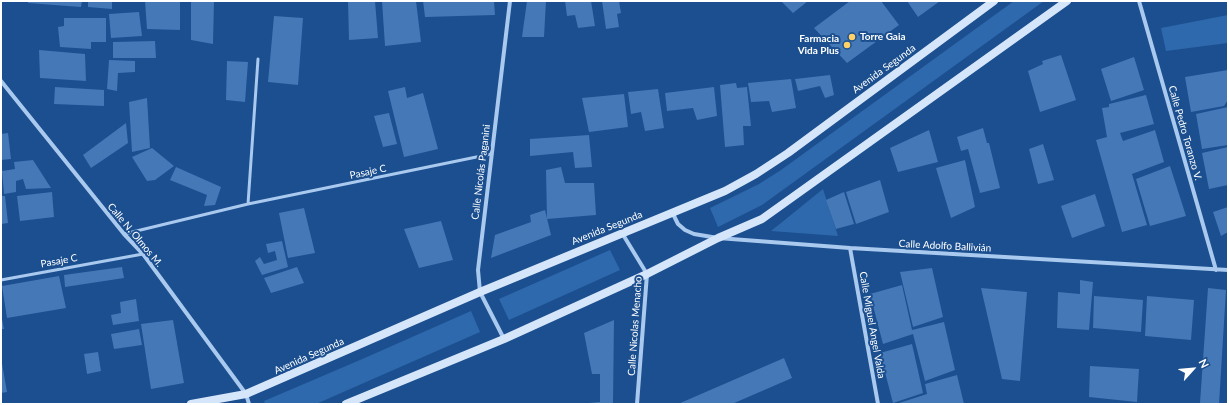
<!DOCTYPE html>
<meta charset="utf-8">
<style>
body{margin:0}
#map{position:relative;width:1229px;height:405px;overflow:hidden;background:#1b4f8f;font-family:Lato,sans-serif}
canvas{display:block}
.frame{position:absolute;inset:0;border:2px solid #fff;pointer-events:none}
.north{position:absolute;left:1173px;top:349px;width:40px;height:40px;-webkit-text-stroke:3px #1b4f8f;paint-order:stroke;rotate:63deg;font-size:11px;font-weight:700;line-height:16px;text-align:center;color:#fff}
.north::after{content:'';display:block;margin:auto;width:14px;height:18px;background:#fff;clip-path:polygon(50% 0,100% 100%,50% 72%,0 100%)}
</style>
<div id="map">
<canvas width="1229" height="405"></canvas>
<div class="frame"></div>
<div class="north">N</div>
</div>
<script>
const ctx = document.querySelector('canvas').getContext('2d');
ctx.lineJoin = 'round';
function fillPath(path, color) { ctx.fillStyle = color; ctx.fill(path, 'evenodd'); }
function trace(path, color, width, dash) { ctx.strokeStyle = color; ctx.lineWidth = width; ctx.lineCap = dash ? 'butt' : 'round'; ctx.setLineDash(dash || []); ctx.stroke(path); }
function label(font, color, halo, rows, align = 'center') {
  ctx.font = font + ' Lato,sans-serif'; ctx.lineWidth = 4; ctx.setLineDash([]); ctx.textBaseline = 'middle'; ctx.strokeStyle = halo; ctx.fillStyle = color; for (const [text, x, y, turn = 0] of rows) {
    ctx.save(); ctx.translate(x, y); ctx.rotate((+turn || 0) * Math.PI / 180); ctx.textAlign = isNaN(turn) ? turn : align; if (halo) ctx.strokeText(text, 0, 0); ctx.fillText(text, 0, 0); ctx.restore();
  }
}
fillPath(new Path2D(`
 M1014 1H1044L762 205 718 227 710 208 759 184 781 170Z
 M1228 15V43L1166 51 1161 28Z
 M823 189 838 236 771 231Z
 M610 250 620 270 509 320 499 299Z
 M471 311 480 332 316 404H265L264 401 360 360Z`), '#2e69ad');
fillPath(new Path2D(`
 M28 1H82L81 7 28 3Z
 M88 1H112V9L88 7Z
 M145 1H180V30L147 29Z
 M191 1H214L213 44 191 40Z
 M348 1H375L378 38 349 40Z
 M382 1H416L421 42 385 46Z
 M423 1H494L495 15 425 17Z
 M527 1H546L544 37H522Z
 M565 1H591L595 26 578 28 575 15 567 16Z
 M602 1H619L621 13 617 14 619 27 606 29Z
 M781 1H808L793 13Z
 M850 1H881L899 25 847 63 814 28Z
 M907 1H940L918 17Z
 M139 12 142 36 111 38 109 14Z
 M274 16 303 18 298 85 268 82Z
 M64 18H106V42H91V49L60 47 58 27 64 26Z
 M155 41 156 58H113V42Z
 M39 50 85 54 86 81 40 78Z
 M1061 55 1076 100 1040 112 1028 71 1043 64 1042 61Z
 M1134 57 1144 90 1111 101 1101 69Z
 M109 60 135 61V72L118 73 117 91 107 89Z
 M227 61 248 62 245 102 226 100Z
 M1228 70V100L1224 106 1191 112 1185 77Z
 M830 75 834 95 825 98 820 86 798 91 795 79Z
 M791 79 796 108 772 112 769 101 751 102 748 83Z
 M736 83 737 88 747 87 751 126H743L744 145 725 147 720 85Z
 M55 87 104 90V106L54 104Z
 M405 87 407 98 423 93 438 149 404 157 388 91Z
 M714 87 717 116 697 120 693 108 667 111 665 93Z
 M658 89 664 128 645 131 641 112 631 114 628 92Z
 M624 94 628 127 589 132 582 98Z
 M1146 95 1154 124 1120 133 1123 141 1155 130 1164 162 1132 174 1147 225 1122 232 1096 140 1107 137 1102 108 1109 107V104Z
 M147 98 150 148 132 152 129 102Z
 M1228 107V145L1202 149 1196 114Z
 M389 113 397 144 383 147 374 116Z
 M126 123 128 143 91 168 83 155Z
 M983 128 987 143H989L1000 188 980 193 968 149 961 151 957 137Z
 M929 130 938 162 898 172 890 148Z
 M8 133 11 159 1 160V134Z
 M589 135 592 167 575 168 573 152 530 156V139Z
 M1043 144 1054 180 1038 184 1029 149Z
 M1228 147V185L1209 189 1202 153Z
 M152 148 174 166 155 180 147 181 132 157Z
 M33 160 51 188 26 189 23 179 16 181V192L4 194 2 171 15 169 14 162Z
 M965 160 975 207 951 218 936 168Z
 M1170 166 1186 216 1150 226 1136 179Z
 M176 167 221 187 215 205 204 206 207 195 170 180Z
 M561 167 565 183H594L596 215 547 219 546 170Z
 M880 180 889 212 856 224 846 192Z
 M52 192 54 217 20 221 17 196Z
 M844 192 854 224 836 229 826 200Z
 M1095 194 1105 226 1072 238 1061 206Z
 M1 196H5L8 223 1 224Z
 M1228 207V232L1221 236 1213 212Z
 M304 208 315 253 288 258 279 213Z
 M545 210 551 235 491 258 495 235 531 222 530 215Z
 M441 221 453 260 419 268 404 229Z
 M282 241 288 267 262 275 255 261 260 257 264 264 277 260 275 251 268 253 266 244Z
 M122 267 124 278 65 287 64 275Z
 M297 267 304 283 271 293 264 278Z
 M932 268 943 317 913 327 900 272Z
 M59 276 66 308 7 318 2 286Z
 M1080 280 1093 282 1089 330 1057 328 1058 292 1080 294Z
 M902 285 912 330 944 322 955 370 925 381 913 334 883 344 870 294Z
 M981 288 1027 292 1020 381 1002 379Z
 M1208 288 1226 290 1219 404 1200 403Z
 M1094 296 1143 300 1141 332 1093 328Z
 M1147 296 1194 300 1191 340 1145 336Z
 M136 299 139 321 113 325 111 315 121 313 120 302Z
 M1 314 4 329H1Z
 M173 320 184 383 151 389 141 324Z
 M614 320 613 404H589V403L600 402V374H592L584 333Z
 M139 329 142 345 114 349 111 334Z
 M912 344 923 393 893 403 880 353Z
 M98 352 101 371 87 374 84 354Z
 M1 358 7 392 1 393Z
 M784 358 792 378 732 404H678Z
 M1090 366 1139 369 1137 402 1089 397Z
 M957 375 964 404H896L927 394 925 384Z`), '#4478b7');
trace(new Path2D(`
 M248 204 258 59
 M124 234 248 204 491 154
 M1 280 143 254`), '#a9c9ee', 3);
trace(new Path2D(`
 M1139 1 1216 270
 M1 81 124 234 143 254 246 394 249 404
 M672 212 678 224 685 230 694 234 718 238 850 248 1228 270
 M622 233 647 274 637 404
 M850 248 878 404
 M504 339 480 292 478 270 510 1`), '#a9c9ee', 4);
trace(new Path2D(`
 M191 404 246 394 480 292 725 191 756 174 788 153 994 1
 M346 404 504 339 647 274 718 238 762 219 1067 1`), '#d6e6fa', 8);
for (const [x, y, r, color] of [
 [852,37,4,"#ffd166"],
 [847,45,4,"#ffd166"]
]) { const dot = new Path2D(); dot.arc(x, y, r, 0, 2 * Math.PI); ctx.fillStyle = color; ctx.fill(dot); trace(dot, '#1b4f8f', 1.5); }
label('bold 10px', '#fff', '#1b4f8f', [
 ["Torre Gaia",860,37],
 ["Farmacia",839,39,"right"],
 ["Vida Plus",839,51,"right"]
], 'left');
label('10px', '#fff', '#1b4f8f', [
 ["Avenida Segunda",884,69,-36],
 ["Calle Pedro Toranzo V.",1185,133,74],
 ["Pasaje C",368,172,-12],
 ["Calle Nicolás Paganini",481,172,-83],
 ["Avenida Segunda",607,228,-22],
 ["Calle N. Olmos M.",135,235,50],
 ["Calle Adolfo Ballivián",945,246,3],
 ["Pasaje C",59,261,-10],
 ["Calle Miguel Angel Valda",872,325,80],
 ["Calle Nicolas Menacho",635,326,-86],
 ["Avenida Segunda",309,356,-24]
]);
</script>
